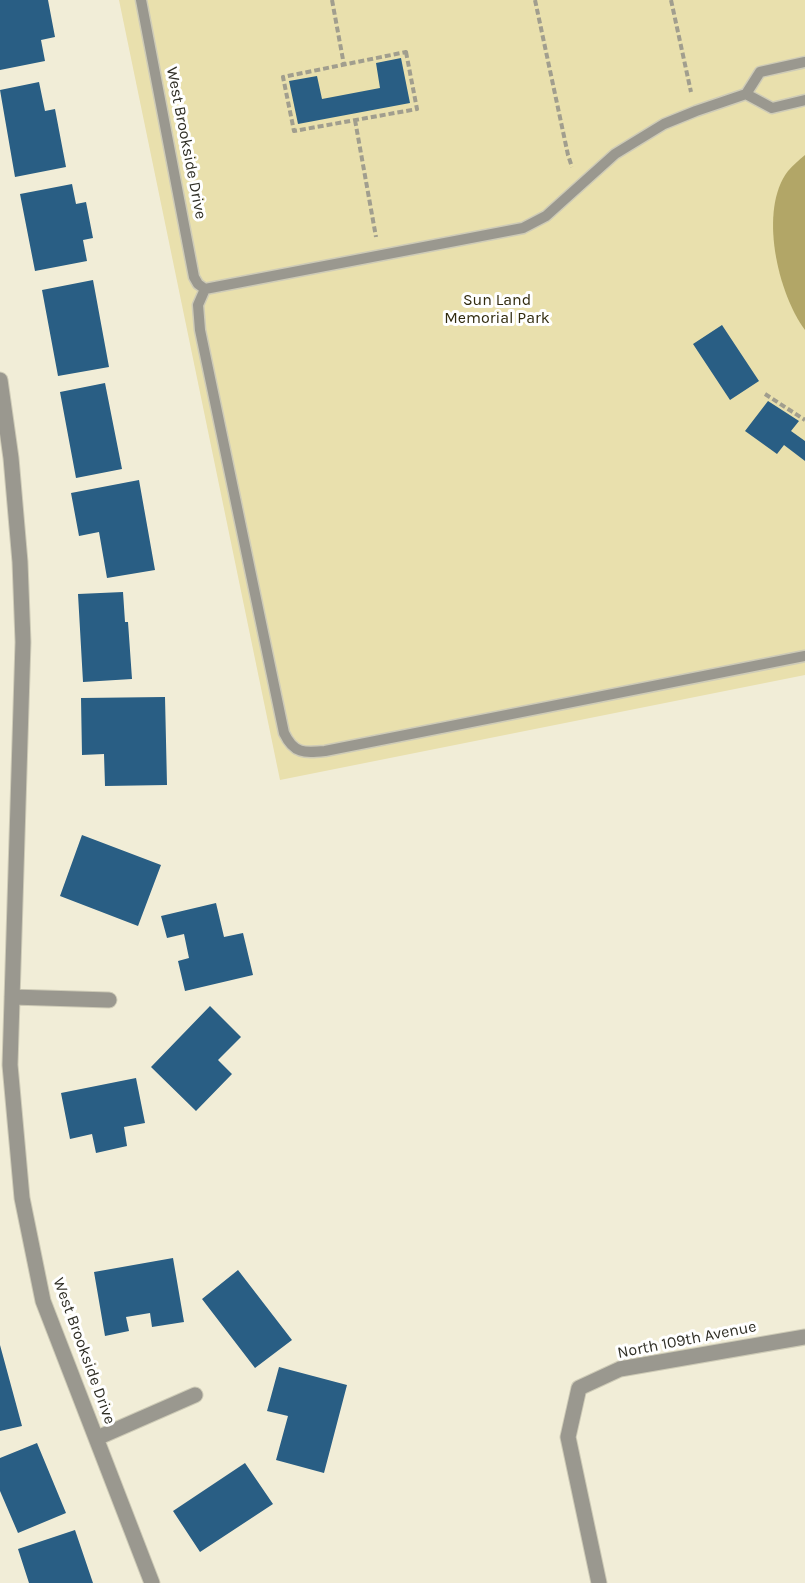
<!DOCTYPE html>
<style>
body{margin:0}
canvas{display:block;background:#f1edd7}
</style>
<canvas width="805" height="1583"></canvas>
<script>
const ctx = document.querySelector('canvas').getContext('2d');
ctx.lineJoin = 'round';
function fillPath(path, color) { ctx.fillStyle = color; ctx.fill(path, 'evenodd'); }
function trace(path, color, width, dash) { ctx.strokeStyle = color; ctx.lineWidth = width; ctx.lineCap = dash ? 'butt' : 'round'; ctx.setLineDash(dash || []); ctx.stroke(path); }
function label(font, color, halo, rows, align = 'center') {
  ctx.font = font + ' Karla,sans-serif'; ctx.lineWidth = 6; ctx.setLineDash([]); ctx.textBaseline = 'middle'; ctx.strokeStyle = halo; ctx.fillStyle = color; for (const [text, x, y, turn = 0] of rows) {
    ctx.save(); ctx.translate(x, y); ctx.rotate((+turn || 0) * Math.PI / 180); ctx.textAlign = isNaN(turn) ? turn : align; if (halo) ctx.strokeText(text, 0, 0); ctx.fillText(text, 0, 0); ctx.restore();
  }
}
fillPath(new Path2D(`
 M119 0H805V675L280 780Z`), '#e9e0ad');
fillPath(new Path2D(`
 M805 155V330C778 294 758 210 788 171 793 165 799 160 805 155Z`), '#b2a667');
fillPath(new Path2D(`
 M0 0H48L55 37 41 40 45 61 0 70Z
 M401 58 410 103 298 124 289 81 317 76 322 99 380 88 376 63Z
 M39 82 45 111 55 109 66 167 15 177 0 90Z
 M72 184 76 204 86 202 93 238 83 240 87 261 35 271 20 194Z
 M93 280 109 367 58 376 42 290Z
 M722 325 759 381 730 400 693 344Z
 M105 383 122 469 76 478 60 392Z
 M768 401 799 421 791 431 805 441V461L784 445 777 454 745 431Z
 M139 480 155 570 107 578 99 532 79 536 71 493Z
 M123 592 125 622H128L132 679 83 682 78 594Z
 M165 697 167 785 105 786 104 754 82 755 81 698Z
 M82 835 161 865 138 926 60 896Z
 M216 903 224 937 243 933 253 975 185 991 178 961 189 958 184 934 167 938 161 916Z
 M210 1006 241 1037 218 1060 232 1074 196 1111 151 1067Z
 M136 1078 145 1123 124 1127 127 1146 96 1153 92 1134 70 1139 61 1093Z
 M173 1258 184 1322 152 1327 150 1313 126 1317 129 1331 105 1336 94 1272Z
 M238 1270 292 1340 255 1368 202 1299Z
 M0 1345 22 1426 0 1431Z
 M279 1367 347 1385 324 1473 276 1460 288 1416 267 1411Z
 M37 1443 66 1513 18 1533 0 1491V1458Z
 M245 1463 273 1504 200 1552 173 1511Z
 M75 1530 93 1583H29L18 1549Z`), '#295e84');
const service = new Path2D(`
 M141 0 194 277 198 284 205 289
 M746 94 772 108 805 100
 M205 289 198 305 200 330 284 733C294 754 304 753 325 751L805 656
 M205 289 523 228 546 216 615 154 664 124 696 111 746 94 760 72 805 62`);
const minor = new Path2D(`
 M0 380 11 458 20 562 23 642 10 1065 22 1198 43 1301 152 1583
 M12 997 109 1000
 M97 1438 195 1395
 M599 1583 568 1437 579 1388 620 1369 805 1337`);
trace(service, '#cecbb7', 13);
trace(minor, '#cecbb7', 17);
trace(new Path2D(`
 M332 0 344 65
 M535 0 568 155 572 167
 M671 0 691 92
 M406 52 417 109 294 131 283 77Z
 M355 120 376 237
 M765 394 805 420`), '#a19e8e', 4, [6, 3]);
trace(service, '#9a988f', 10);
trace(minor, '#9a988f', 15);
label('16px', '#2f2e25', '#fff', [
 ["West Brookside Drive",186,143,79],
 ["North 109th Avenue",687,1340,-11],
 ["West Brookside Drive",84,1351,70]
]);
label('16px', '#312b0e', '#fff', [
 ["Sun Land",497,300],
 ["Memorial Park",497,318]
]);
</script>
